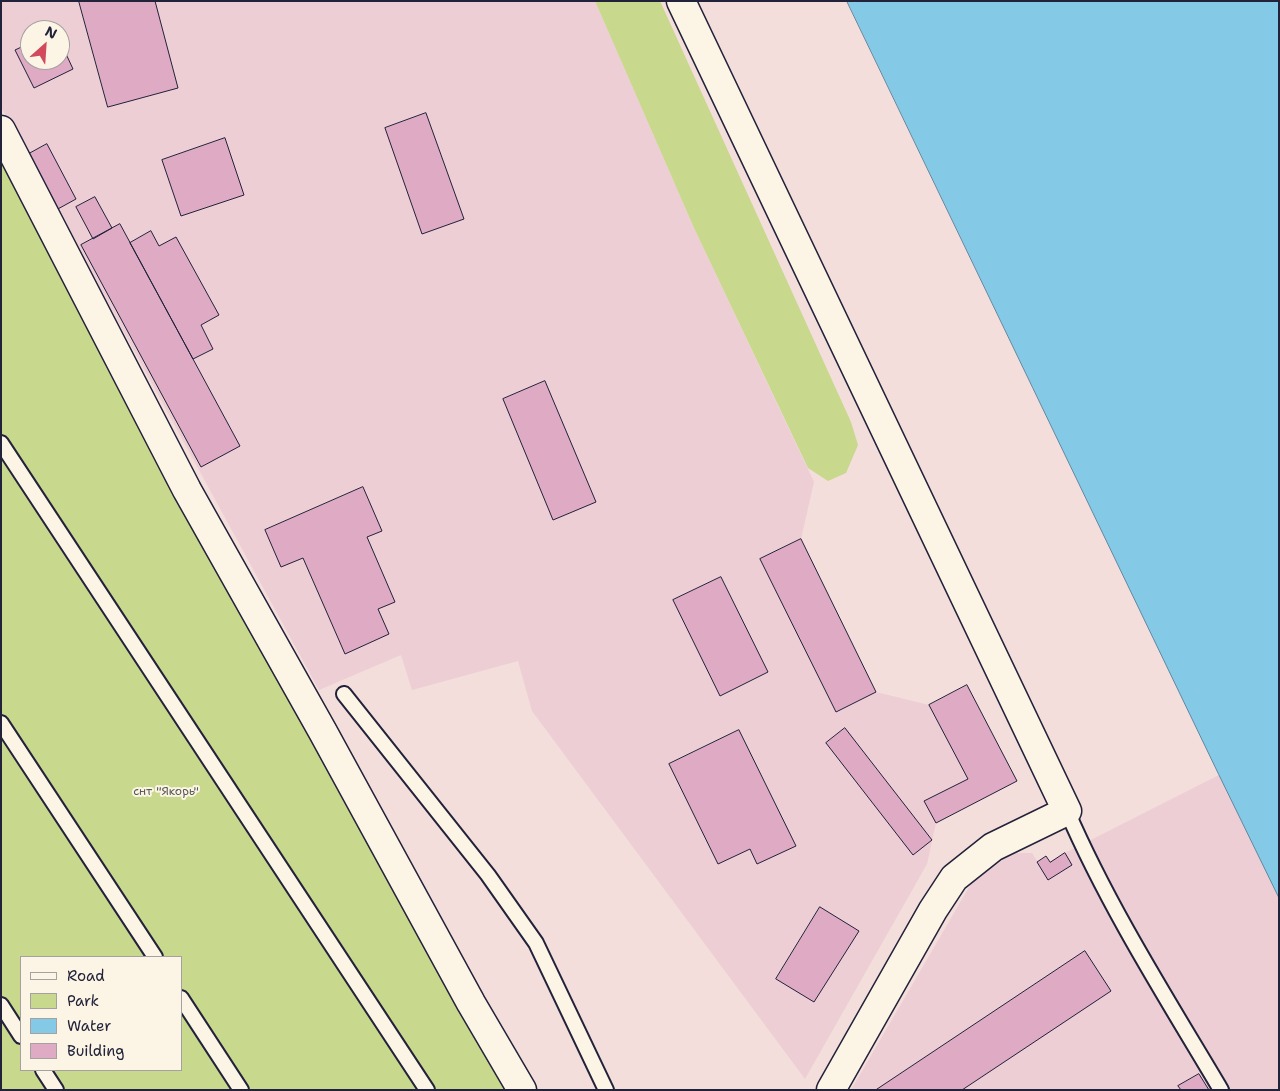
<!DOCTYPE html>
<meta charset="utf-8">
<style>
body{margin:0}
#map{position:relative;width:1280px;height:1091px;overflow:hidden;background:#f3dedb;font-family:"Shantell Sans",sans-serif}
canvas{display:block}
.frame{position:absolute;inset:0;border:2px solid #22223b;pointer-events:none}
.legend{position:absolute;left:20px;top:956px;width:162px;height:115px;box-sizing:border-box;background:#fcf5e5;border:1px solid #a5a1a1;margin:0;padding:6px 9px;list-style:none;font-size:15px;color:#22223b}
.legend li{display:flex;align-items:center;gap:10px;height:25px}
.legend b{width:25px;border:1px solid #a5a1a1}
.north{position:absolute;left:20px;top:20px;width:50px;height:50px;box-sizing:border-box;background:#fcf5e5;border:1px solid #a5a1a1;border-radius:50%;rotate:26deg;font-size:14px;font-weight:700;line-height:20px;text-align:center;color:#22223b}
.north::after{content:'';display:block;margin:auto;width:18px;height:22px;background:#d1495b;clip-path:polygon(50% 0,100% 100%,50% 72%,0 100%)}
</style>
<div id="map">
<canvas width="1280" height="1091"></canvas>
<div class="frame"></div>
<ul class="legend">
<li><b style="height:6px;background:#fcf5e5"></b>Road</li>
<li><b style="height:14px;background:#c8d88c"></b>Park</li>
<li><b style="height:14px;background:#84c9e5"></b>Water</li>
<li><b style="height:14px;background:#deaac4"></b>Building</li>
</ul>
<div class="north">N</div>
</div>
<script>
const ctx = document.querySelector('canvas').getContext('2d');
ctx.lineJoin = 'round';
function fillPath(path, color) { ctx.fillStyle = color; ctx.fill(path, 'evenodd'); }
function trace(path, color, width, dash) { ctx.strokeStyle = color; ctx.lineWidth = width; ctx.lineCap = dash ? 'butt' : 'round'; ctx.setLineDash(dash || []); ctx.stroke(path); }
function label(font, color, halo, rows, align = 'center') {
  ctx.font = font + ' "Shantell Sans",sans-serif'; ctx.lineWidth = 4; ctx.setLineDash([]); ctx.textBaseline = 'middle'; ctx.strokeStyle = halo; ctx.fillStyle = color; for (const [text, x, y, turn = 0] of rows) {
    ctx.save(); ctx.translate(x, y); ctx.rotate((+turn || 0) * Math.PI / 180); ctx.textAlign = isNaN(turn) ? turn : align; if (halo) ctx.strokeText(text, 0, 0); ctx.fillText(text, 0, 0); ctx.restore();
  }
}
fillPath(new Path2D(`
 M1 1H595L693 226 814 482 801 539 876 692 929 705 967 685 1017 781 936 823 927 864 805 1079 532 711 518 661 412 690 401 655 319 690 1 107ZM30 30H60V60H30Z
 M1219 775 1279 898V1090H851L972 882 1012 853H1032L1041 867 1065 853Z`), '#edced4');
fillPath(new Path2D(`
 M595 1H660L851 422 858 445 846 473 828 481 808 468 694 228Z
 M1 142 520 1090H1ZM21 957H181V1070H21Z`), '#c8d88c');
const water = new Path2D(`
 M847 1H1279V898L1219 775Z`);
fillPath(water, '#84c9e5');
trace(water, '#5d86a1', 1);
const building = new Path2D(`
 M79 1H155L178 88 108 107Z
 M60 41 73 69 34 88 15 50 30 43V60H60Z
 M426 113 464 219 422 234 385 128Z
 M225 138 244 195 181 216 162 160Z
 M47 144 76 199 56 210 27 155Z
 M95 197 112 228 93 239 76 207Z
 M120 224 240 446 201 467 81 245Z
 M151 231 159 246 176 237 219 315 201 325 213 349 193 359 130 243Z
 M545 381 596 502 553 520 503 399Z
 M363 487 382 531 367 537 395 602 378 609 389 634 345 654 303 558 281 567 265 530Z
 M801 539 876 692 836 712 760 559Z
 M721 577 768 672 720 696 673 600Z
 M967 685 1017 781 936 823 924 801 968 779 929 705Z
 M845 728 932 840 913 855 826 743Z
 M739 730 796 846 757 864 750 849 718 864 669 764Z
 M1065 853 1072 865 1048 880 1037 862 1046 856 1050 862Z
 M820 907 859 931 814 1002 776 979Z
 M1085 951 1111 991 962 1090H876Z
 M1199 1074 1209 1090H1181L1178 1086Z`);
fillPath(building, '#deaac4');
trace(building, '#22223b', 1);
const lane = new Path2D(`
 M1 443 427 1090
 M344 694 488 875 536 943 606 1090
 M1 723 155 957
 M1067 811C1109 908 1167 999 1221 1090
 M181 998 241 1090
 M1 1005 21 1036
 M43 1070 56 1090`);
const street = new Path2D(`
 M681 1 1067 811 993 847 954 878 933 910 831 1090
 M1 130 187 490 323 732 471 1003 522 1090`);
trace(lane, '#22223b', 18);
trace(street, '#22223b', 31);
trace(lane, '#fcf5e5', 14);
trace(street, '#fcf5e5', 28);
label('12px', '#545953', '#fcf5e5', [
 ["снт \"Якорь\"",166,792]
]);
</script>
